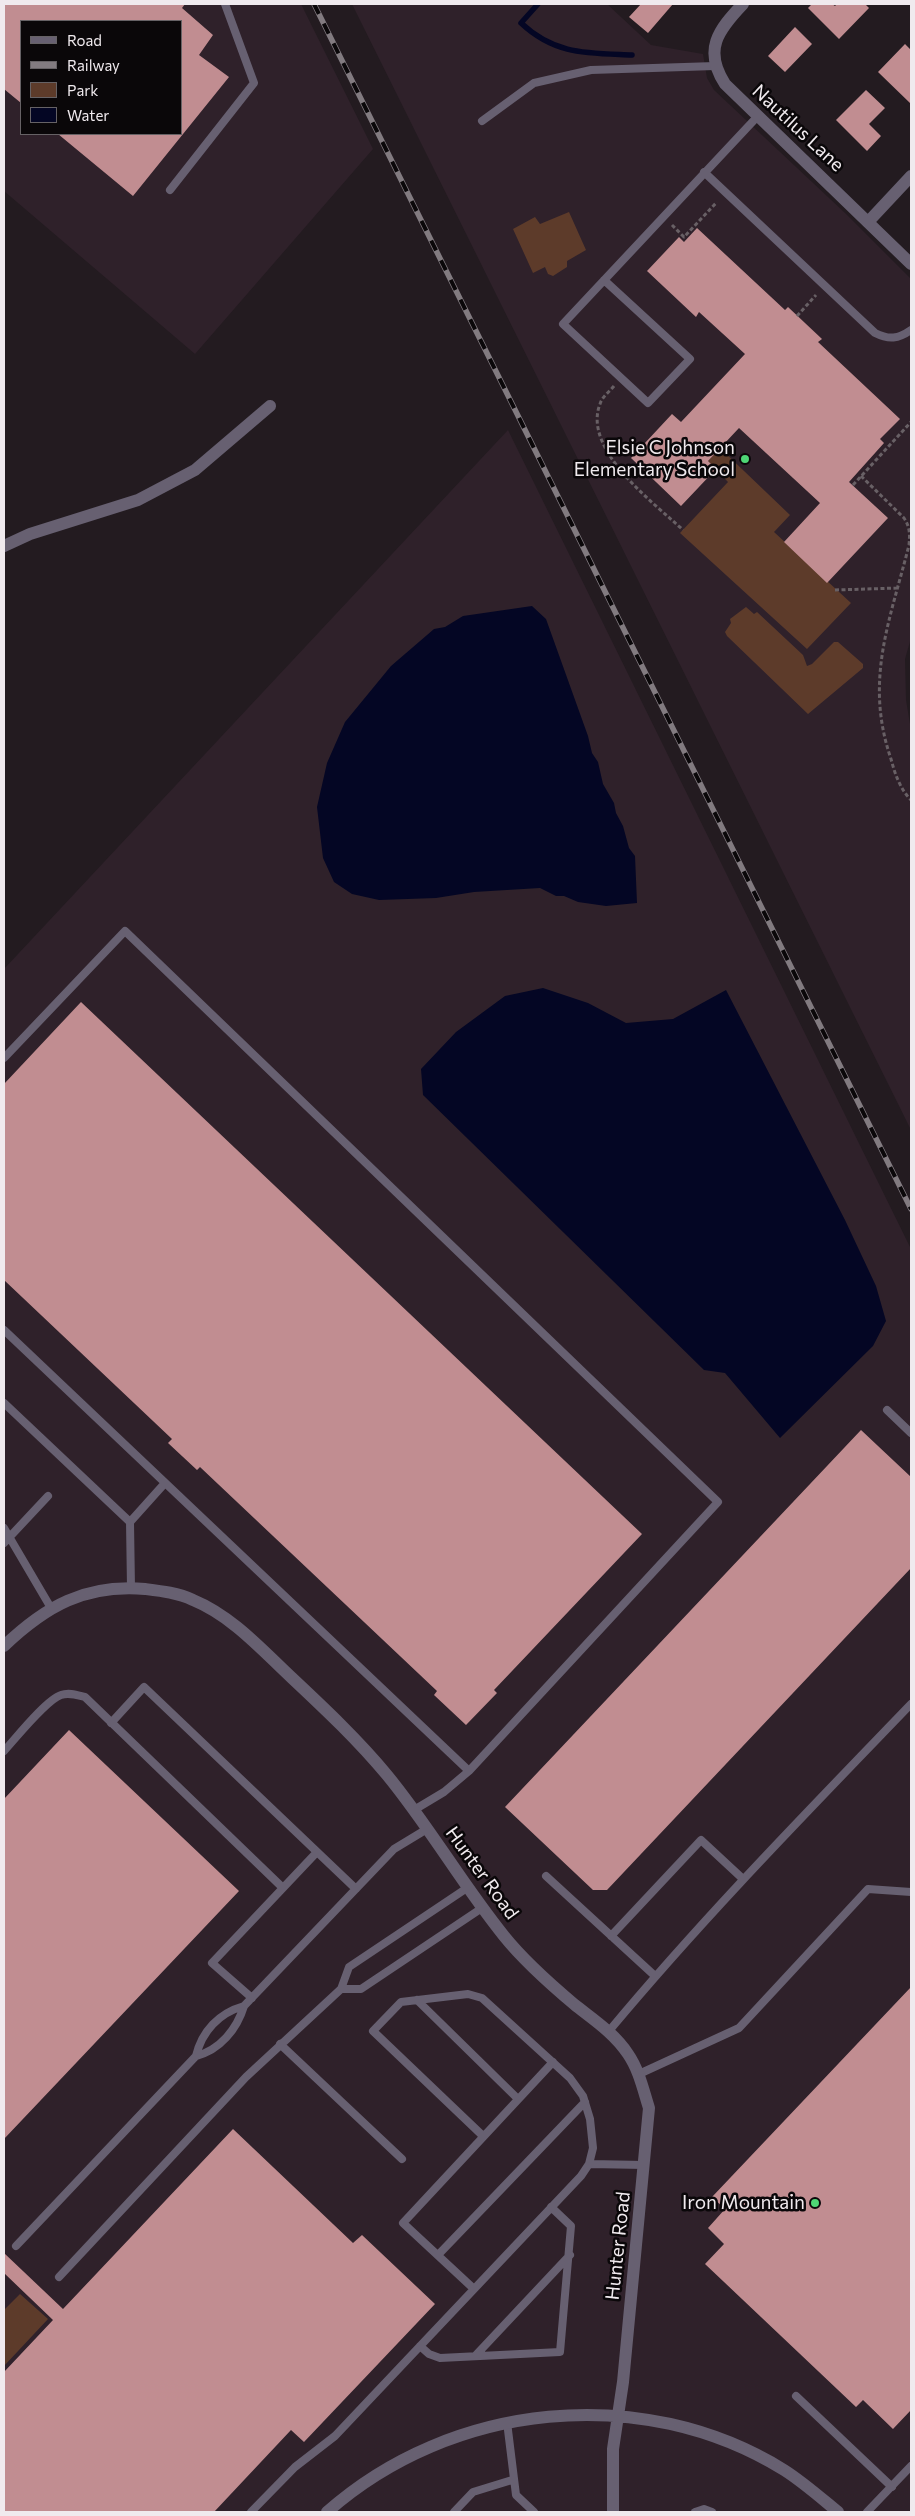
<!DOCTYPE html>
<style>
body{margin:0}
#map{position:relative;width:915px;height:2516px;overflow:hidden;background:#231b20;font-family:Commissioner,sans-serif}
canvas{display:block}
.frame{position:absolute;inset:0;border:5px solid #f0eaee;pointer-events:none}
.legend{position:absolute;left:20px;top:20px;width:162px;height:115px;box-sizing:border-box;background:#0a0709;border:1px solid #666265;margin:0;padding:6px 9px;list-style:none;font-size:15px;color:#f0eaee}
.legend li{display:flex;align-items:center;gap:10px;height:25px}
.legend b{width:25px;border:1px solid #666265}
</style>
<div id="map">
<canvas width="915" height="2516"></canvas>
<div class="frame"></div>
<ul class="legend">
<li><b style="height:6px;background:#676071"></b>Road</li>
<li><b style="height:6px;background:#827b80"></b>Railway</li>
<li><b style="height:14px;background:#5d3b2a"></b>Park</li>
<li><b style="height:14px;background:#040624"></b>Water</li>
</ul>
</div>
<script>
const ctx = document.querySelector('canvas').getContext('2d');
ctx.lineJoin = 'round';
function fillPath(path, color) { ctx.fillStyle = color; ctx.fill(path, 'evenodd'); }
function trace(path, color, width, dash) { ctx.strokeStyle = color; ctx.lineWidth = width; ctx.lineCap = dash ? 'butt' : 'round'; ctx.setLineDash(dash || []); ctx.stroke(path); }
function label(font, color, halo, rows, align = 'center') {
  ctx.font = font + ' Commissioner,sans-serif'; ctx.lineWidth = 5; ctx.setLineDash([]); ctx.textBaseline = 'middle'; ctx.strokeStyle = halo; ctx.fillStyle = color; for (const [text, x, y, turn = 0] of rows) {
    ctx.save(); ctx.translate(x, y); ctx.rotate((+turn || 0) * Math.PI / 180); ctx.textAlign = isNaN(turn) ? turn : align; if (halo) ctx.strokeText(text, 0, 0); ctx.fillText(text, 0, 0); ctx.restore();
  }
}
fillPath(new Path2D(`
 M4 4H301L373 149 195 354 4 191ZM21 21H181V134H21Z
 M352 4H607L651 45 703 54 707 78 714 90 845 213 911 279V638L905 659 906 700 911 730V1130Z
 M508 430 911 1249V2512H4V969Z`), '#2f212a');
fillPath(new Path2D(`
 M569 212 586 250 567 261V267L553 276 548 274 545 267 533 273 513 229 535 217 540 224Z
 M720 448 790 515 774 532 851 603 807 649 680 533 728 482 708 461Z
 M746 607 754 614 757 612 803 655 807 666 812 664 834 642H838L863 664V668L808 714 727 636 725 632 731 623 730 619Z
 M20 2294 48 2319 4 2366V2310Z`), '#5d3b2a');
fillPath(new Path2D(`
 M532 606 546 619 588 736 592 753 598 762 603 784 614 803 616 813 623 826 629 848 635 856 637 903 606 906 578 902 564 896H556L540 888 474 892 436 898 379 900 352 894 334 882 323 858 317 807 327 763 345 722 391 666 434 629 445 627 463 616Z
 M543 988 588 1003 626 1023 673 1019 726 990 845 1220 876 1286 886 1321 873 1346 780 1438 725 1373 704 1370 423 1095 421 1069 456 1032 505 996Z`), '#040624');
trace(new Path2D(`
 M538 4 521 23C555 55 587 53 632 55`), '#040624', 5.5);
fillPath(new Path2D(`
 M4 4H185L182 8 213 35 199 55 229 77 133 196 58 134H181V21H21V103L4 89Z
 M641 4H673L648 33 629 17Z
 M812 4H832L835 6 837 4H865L869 8 839 39 808 8Z
 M795 27 812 44 785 72 768 56Z
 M905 44 911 50V104L878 72Z
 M866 90 885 108 869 124 881 136 867 151 836 120Z
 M697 228 785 310 788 307 822 339 818 342 900 419 880 439 884 443 849 482 888 518 827 583 784 542 820 503 739 428 708 461 716 469 681 506 631 458 672 414 681 422 745 354 699 312 696 317 647 271 679 237 684 242Z
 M81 1002 642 1534 494 1690 497 1693 466 1725 434 1695 437 1691 200 1467 197 1470 168 1443 172 1439 4 1280V1084Z
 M861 1430 911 1477V1568L607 1890H593L505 1807Z
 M69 1730 239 1891 4 2139V1799Z
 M911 1987V2410L893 2429 863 2400 856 2407 705 2264 724 2244 708 2228 725 2209 712 2197Z
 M233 2129 353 2243 362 2235 435 2304 304 2442 291 2430 214 2512H4V2372L53 2320 4 2273V2253L63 2309Z`), '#c18d91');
trace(new Path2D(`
 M672 225 684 237 717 202
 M797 316 816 295
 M614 386C609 392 602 397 600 404 582 450 654 503 683 530
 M861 476 904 518C910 527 910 534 909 545 890 621 864 680 891 759 895 774 900 789 911 800
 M853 485 911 422
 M835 590 898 588`), '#686065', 3, [4, 2.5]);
trace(new Path2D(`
 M482 121 534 83 591 70 715 66
 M704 172 875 333C889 340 898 339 911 330
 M170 190 254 83 225 4
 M604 280 690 359 648 403 563 324 757 117
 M4 1058 125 931 718 1502 469 1771 444 1792 414 1810
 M4 1330 469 1771
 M4 1403 130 1522 131 1588
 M887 1410 911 1433
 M130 1522 165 1483
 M4 1528 51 1608
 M4 1543 48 1496
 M111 1723 144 1687 356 1889
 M4 1751C16 1738 46 1700 61 1695 69 1692 77 1695 85 1697L283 1888
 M546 1876 655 1976
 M611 1936 701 1840 743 1879
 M341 1989H361L482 1908
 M252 1998 212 1963 317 1852
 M417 2000 518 2099
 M609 2031C704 1917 808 1811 911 1704
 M280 2044 402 2159
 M196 2056C220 2050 237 2029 244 2006L394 1849 427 1829
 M639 2074 739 2028 868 1889 911 1892
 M589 2164 645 2165
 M16 2246 196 2056C202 2031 219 2013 244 2006
 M438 2255 585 2102
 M59 2277 246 2077 341 1989 349 1967 467 1888
 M474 2289 403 2223 553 2062
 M420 2346 429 2354 440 2358 560 2352 571 2226 551 2207
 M476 2355 570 2255
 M796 2396 892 2487
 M507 2422 516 2495 534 2512
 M251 2512 295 2467 335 2436 581 2176 589 2164 593 2148 590 2119 583 2096 570 2078 482 1998 468 1994 401 2002 373 2031 483 2136
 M454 2512 473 2492 512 2480
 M695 2512 704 2509 712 2512
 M867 2512 911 2466`), '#676071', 8);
trace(new Path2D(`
 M743 4C718 30 703 50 725 84L911 264
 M869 221 911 176
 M4 546 30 534 138 500 195 470 270 406
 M4 1646C46 1606 85 1584 145 1589 161 1591 178 1593 193 1600 232 1616 262 1650 292 1678 325 1709 358 1740 387 1775 429 1826 462 1884 504 1936 524 1961 550 1984 575 2005 594 2020 614 2033 628 2054 639 2070 643 2089 649 2108L623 2382 613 2449V2512
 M327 2512C451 2402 642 2382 784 2470 803 2482 821 2498 838 2512`), '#676071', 12);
const rail = new Path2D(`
 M314 4 911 1209`);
trace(rail, '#827b80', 5.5);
trace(rail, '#0a0709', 4, [11]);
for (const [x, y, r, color] of [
 [745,459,5,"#4ed675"],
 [815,2203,5,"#4ed675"]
]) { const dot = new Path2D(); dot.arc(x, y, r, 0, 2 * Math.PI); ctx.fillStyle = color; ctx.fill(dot); trace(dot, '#0a0709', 2); }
label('19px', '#f0eaee', '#0a0709', [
 ["Nautilus Lane",798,128,43],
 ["Hunter Road",482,1873,54],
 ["Hunter Road",618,2246,-84]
]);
label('19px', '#f0eaee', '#0a0709', [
 ["Elsie C Johnson",735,448],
 ["Elementary School",735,470],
 ["Iron Mountain",805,2203]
], 'right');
</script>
